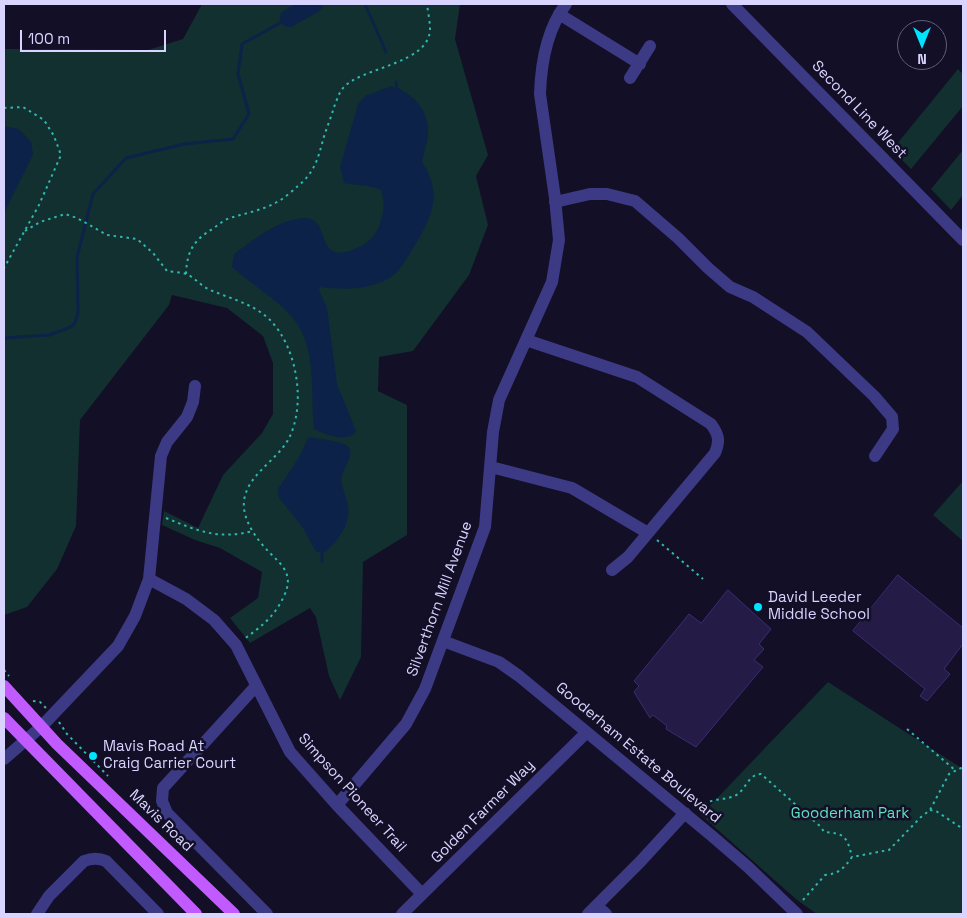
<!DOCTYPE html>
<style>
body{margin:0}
#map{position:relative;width:967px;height:918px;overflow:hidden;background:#130f26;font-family:"Space Grotesk",sans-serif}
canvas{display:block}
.frame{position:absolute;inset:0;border:5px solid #d9d4ff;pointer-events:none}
.north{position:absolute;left:897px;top:20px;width:50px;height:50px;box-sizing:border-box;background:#130f26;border:1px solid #625e7d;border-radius:50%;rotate:180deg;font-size:14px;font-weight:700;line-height:20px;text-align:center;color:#d9d4ff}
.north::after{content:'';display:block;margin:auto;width:18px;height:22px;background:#00e5ff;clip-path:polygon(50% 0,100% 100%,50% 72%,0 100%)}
.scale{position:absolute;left:20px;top:30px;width:146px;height:22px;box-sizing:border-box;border:2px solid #d9d4ff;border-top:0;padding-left:6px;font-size:15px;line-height:18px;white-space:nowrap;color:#d9d4ff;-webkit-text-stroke:4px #130f26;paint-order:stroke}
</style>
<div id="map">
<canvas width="967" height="918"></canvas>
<div class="frame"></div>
<div class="north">N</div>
<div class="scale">100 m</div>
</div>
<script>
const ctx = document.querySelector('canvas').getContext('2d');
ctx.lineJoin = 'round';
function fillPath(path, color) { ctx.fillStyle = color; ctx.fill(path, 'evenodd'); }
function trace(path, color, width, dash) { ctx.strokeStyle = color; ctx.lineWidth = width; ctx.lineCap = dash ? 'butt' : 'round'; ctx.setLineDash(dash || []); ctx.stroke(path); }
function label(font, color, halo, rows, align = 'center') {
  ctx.font = font + ' "Space Grotesk",sans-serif'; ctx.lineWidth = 5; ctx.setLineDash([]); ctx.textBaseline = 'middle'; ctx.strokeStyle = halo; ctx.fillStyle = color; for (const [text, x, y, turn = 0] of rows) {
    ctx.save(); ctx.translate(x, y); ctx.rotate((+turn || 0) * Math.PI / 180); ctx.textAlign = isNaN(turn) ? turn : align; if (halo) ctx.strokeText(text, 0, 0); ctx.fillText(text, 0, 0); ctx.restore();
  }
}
fillPath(new Path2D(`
 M202 4H460L455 39 488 155 476 176 488 225 469 275 413 351 379 357 378 391 407 405V535L363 562 361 657 340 700 329 676 316 617 310 608 250 643 230 618 258 598 262 572 220 548 195 540 162 525 164 511 198 528 223 475 262 433 273 414V363L263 336 227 308 172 295 169 305 80 420 76 526 57 569 27 607 4 615V49L148 50 183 39Z
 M958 69 963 74V106L911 169 892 150Z
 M963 150V195L951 210 931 189Z
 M963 481V541L933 515Z
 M828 682 963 769V914H817L797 900 701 815Z`), '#12302f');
fillPath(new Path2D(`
 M391 86C413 92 430 111 428 134 427 143 424 153 422 162 444 195 431 219 412 250 406 260 399 273 388 279 366 290 344 290 320 287L319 290 327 308 337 384 356 431C348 444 325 434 314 429 310 393 318 347 292 317 275 298 251 284 232 267L234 254C255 239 278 219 305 218 332 217 313 268 357 248 369 243 376 235 380 224 384 210 385 203 381 190 369 184 357 186 344 183L340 167 358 104 365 96Z
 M4 126 19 129 31 142 33 155 4 213Z
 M310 437C319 439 347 441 350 449 353 457 342 470 342 478 341 485 345 494 347 501 353 522 339 540 324 553L316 552 303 528 279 498 278 489 298 459 308 438Z`), '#0c2248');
trace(new Path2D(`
 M365 4 386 52
 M396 82 397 90
 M4 338 49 335 71 327 75 323 78 312 77 257 93 194 126 158 184 144 233 139 249 114 238 74 242 44 289 18
 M322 549V561`), '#0c2248', 3);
trace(new Path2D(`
 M289 18 314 4`), '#0c2248', 18);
const building = new Path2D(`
 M898 575 963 628V644L944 669 950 674 927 701 920 696 925 689 853 631Z
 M728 590 771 629 759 644 764 649 754 660 763 667 696 747 666 729 667 726 653 715 650 718 634 692 639 686 634 681 689 614 701 623Z`);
fillPath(building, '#241b47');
trace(building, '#3b2d73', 1);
trace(new Path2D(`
 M4 108 23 107 44 120 54 136 61 155 39 205 4 268
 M25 231 40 222 65 214 77 218 107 235 137 239 153 253 167 271C173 272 181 272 186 274 194 277 200 285 208 289 228 298 252 303 269 319 297 346 307 405 288 440 276 461 247 475 244 501 242 520 257 540 270 553 283 566 294 575 284 596 275 616 261 627 244 639
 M186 274C187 250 194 240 214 228 219 224 224 220 230 218 246 213 263 210 277 202 285 198 292 191 298 186 314 173 318 159 323 140 326 129 331 118 334 107 337 100 339 92 344 87 363 67 428 64 430 30 430 22 428 12 427 4
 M166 518C198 531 218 540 253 531
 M657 540 703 579
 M4 670 9 676
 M33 701 40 702 46 708
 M59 722 67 734 108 776
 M907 729 956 771
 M930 810 936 811 963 829
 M704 811V805C713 797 728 801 738 794 746 788 749 774 761 774L821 827 824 832C845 833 847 837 852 857
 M803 900 825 875C839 874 844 868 852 857L889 850 921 817 930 810 949 774 963 767`), '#2fb8b0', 2, [2.5, 4]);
trace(new Path2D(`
 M732 4 963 240
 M559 14 640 64
 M630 78 650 46
 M555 202 590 194H607L635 201 678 238 708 268 730 287 753 297 807 332 874 396 892 417 893 429 875 456
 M526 340 637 377 711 424C719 435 720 441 715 453L628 557 612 570
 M491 467 572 488 648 533
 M149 579 186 599 214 620 236 645 290 752 337 805 422 894
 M443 641 499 662 519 676 712 836 748 867 797 914
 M256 686 163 788 162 801 167 813 267 914
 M4 759 41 727 118 646 135 616 149 579 161 456 167 442 187 417 193 402 195 386
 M337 805 406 724 425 689 485 527 493 432 499 400 552 282 559 240 555 198 540 94C541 63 547 29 566 4
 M597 906 606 914
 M37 914 49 896 84 861C92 858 99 858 106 861L158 914
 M402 914 586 733
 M588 914 640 862 685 813`), '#3d3a85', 12);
trace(new Path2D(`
 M4 686 57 744 234 914
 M4 718 196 914`), '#c25bff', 12);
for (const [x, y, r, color] of [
 [758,607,5,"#00e5ff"],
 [93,756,5,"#00e5ff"]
]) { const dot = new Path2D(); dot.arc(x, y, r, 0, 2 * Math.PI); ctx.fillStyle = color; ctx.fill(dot); trace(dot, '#130f26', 2); }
label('15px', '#d9d4ff', '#130f26', [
 ["Second Line West",859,110,46],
 ["Silverthorn Mill Avenue",440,599,-70],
 ["Gooderham Estate Boulevard",638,753,40],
 ["Simpson Pioneer Trail",352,793,48],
 ["Golden Farmer Way",483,812,-45],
 ["Mavis Road",161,821,44]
]);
label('15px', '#d9d4ff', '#130f26', [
 ["David Leeder",768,598],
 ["Middle School",768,615],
 ["Mavis Road At",103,747],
 ["Craig Carrier Court",103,764]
], 'left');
label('15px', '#5fe0c0', '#130f26', [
 ["Gooderham Park",850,814]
]);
</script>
